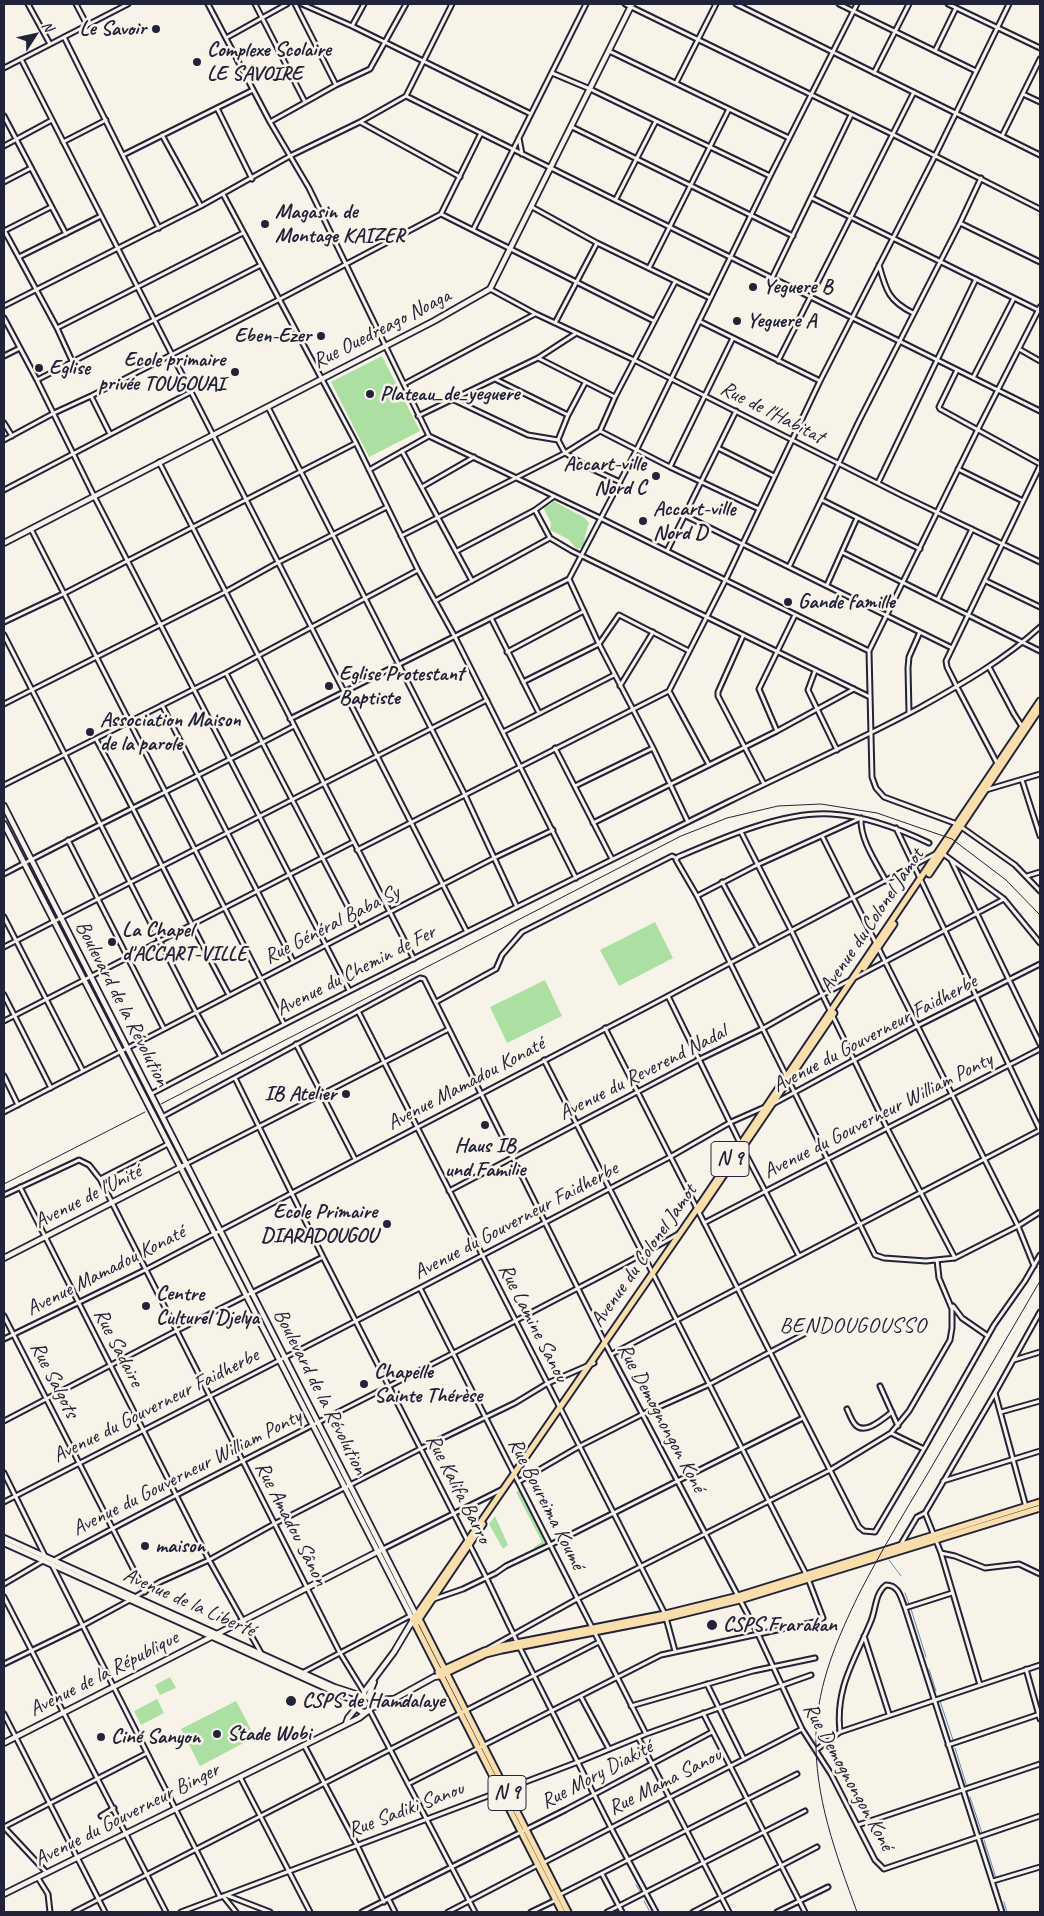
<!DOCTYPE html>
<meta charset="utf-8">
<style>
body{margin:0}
#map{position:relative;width:1044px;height:1916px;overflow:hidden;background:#f7f3e8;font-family:Caveat,sans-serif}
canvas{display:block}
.frame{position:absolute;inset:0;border:5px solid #22223b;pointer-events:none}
.north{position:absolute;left:10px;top:10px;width:50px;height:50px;-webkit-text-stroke:4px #f7f3e8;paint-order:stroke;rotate:55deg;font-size:14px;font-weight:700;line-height:20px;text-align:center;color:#22223b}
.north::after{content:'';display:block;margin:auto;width:18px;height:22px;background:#22223b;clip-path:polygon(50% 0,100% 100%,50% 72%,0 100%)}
</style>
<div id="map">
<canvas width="1044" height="1916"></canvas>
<div class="frame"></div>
<div class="north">N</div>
</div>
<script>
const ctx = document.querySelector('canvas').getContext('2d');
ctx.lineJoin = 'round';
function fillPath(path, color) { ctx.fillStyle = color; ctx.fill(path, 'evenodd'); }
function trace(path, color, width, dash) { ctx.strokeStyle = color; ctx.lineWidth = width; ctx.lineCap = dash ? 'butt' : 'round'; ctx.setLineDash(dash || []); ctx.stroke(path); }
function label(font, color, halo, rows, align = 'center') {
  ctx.font = font + ' Caveat,sans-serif'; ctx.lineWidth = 5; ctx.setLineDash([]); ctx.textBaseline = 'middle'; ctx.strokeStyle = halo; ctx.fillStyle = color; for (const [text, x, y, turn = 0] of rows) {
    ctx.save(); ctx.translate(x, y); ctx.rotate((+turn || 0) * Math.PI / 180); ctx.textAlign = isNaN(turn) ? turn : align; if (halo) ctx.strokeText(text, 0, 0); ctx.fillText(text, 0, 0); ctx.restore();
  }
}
fillPath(new Path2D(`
 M382 356 420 431 369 457 331 382Z
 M553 501 585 518 589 523 585 536 584 547 577 549 568 539 550 530 551 523 544 509 546 504 550 505Z
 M655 922 673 958 619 986 600 950Z
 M545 980 562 1016 507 1043 490 1007Z
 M521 1489 549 1545 536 1551 534 1547 542 1542 516 1492Z
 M495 1516 508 1545 503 1549 489 1524Z
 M170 1677 176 1688 160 1695 155 1685Z
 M157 1699 164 1713 141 1725 134 1711Z
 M236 1701 255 1737 200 1766 181 1729Z`), '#abe0a2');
trace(new Path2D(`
 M889 1560 901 1576
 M808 1571 864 1554 876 1549H880
 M905 1593 909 1604
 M911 1609 926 1657
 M929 1669 936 1691
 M940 1701 953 1740
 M955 1748 967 1787
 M970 1797 982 1833
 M984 1840 996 1878
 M636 1885 641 1893
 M644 1901 650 1912
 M1004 1902 1007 1912`), '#698bac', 1);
const minor = new Path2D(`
 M28 4 50 44
 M76 4 87 25
 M208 4 270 122 309 188 429 436 600 518 869 651
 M255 4 305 102
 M295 4 336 85
 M302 4 352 26 531 114
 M625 4 892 134 1040 209
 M736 4 1040 155
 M839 4 976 71
 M948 4 1040 48
 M352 26 364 4
 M64 37 159 228
 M226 38 287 4
 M609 51 789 138
 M935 51 956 8
 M21 59 467 932
 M4 68 128 4
 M552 73 590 89 770 176
 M874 73 909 4
 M676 83 716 4
 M1023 94 1040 102
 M406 96 1040 411
 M217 108 252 179
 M4 116 66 234
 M270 122 336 85 370 69 406 4
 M360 122 460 177
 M572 127 793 236
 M162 135 201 206
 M1002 136 1040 59
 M519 138 522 154
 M63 142 106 120
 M4 146 52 120
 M123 155 253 90
 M4 182 31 168
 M223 194 356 443 418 570 455 637 576 878
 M812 198 1040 311
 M616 199 656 121
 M532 207 597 243 710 298
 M441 214 654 321
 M960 223 1040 262
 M4 230 57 328 73 363
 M473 230 586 4
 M4 231 51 207
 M19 257 101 216
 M879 265C886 291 889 301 913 313
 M649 268 729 109
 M772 278 851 115
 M490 289 536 314 634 360 903 496 1040 562
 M4 306 201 206 290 156 360 122 406 96 452 4
 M1040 307 978 429 869 651 872 777 876 788 884 797 957 824 1015 865 1040 891
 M4 318 37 380 94 496 349 990
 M699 321 820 381
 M555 323 597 243
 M57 328 243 233
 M1019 349 1040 361
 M4 356 20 348
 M538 358 615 397
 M778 361 914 92
 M957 370 939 407 940 409 1040 464
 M973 378 1014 298
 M495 379 568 415
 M37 380 261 265
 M404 384 535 314
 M91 396 110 434
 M452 399 528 435 558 440 565 453 590 468 620 482
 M268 407 465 795 517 907
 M418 416 538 358 575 334
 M4 423 12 436
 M600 431 670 467 759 509
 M4 440 54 413 91 396 280 299 441 214 481 133
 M558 440 568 415 585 383
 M718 448 774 476
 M402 451 472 581
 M159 462 414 959
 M670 467 733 338
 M958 469 1023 501
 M369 470 429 436
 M878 483 976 279
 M422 487 474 457
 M4 490 191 392
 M822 500 920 549
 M535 510 550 538 572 551 870 697
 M684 515 952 648
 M31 529 284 1024
 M401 536 565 453 600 431 615 397 675 282
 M457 551 535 510 553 497
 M667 551 736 411
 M842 552 1040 651
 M789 567 859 421 960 223 981 178
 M569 579 599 644 653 748 688 822
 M986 581 1040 607
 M827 585 857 518
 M938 599 972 529
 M435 601 550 538
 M491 618 539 713
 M4 622 65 593 356 443
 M4 635 196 1012 221 1057
 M743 636 718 692V696L764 784
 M507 652 584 611
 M989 667 1014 714 1023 728
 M815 671 808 690 837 750
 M226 673 359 928
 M523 682 599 644 619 615 689 651
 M620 686 653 632
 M669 691 709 765
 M4 704 225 592 277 563 387 507
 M162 705 293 961
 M909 713 908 668 909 657 920 632
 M290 719 569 579 636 451 770 176 857 4
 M777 731 759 689 795 615
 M503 732 614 675
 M96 739C142 823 183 910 229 995
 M555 748 612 859
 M997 763 957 687 947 667 946 661 1040 466
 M1022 780 1040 836
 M4 785 226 673 418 570
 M575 786 653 748
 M986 790 1040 774
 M593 823 777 731 854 689
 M896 828 1040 1130
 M741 832 791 930 887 1128 955 1258
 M822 836 1018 1226 1034 1266
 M68 840 164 1029
 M929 843C898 828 866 816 831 814 783 811 722 838 678 857L676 860 697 896 875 1255 884 1258 926 1261 955 1258 1018 1226 1040 1212
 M357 850 669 691 725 581 820 381 935 156 1009 4
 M942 853 1004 899 1040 943
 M951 860 1040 1044
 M4 874C100 823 198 777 294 726
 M1027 876 1040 872
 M722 882 758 948
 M697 896 757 865 861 818C860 840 876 862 886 881
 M4 917 83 1071
 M4 947 487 700
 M4 995 51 1088
 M668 996 740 1143 799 1256
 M436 1002 496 969 502 955 522 932 672 856 676 858
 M358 1011 665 1614 675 1651
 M4 1021 353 842
 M605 1028 830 1470 859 1527 864 1531 875 1532 924 1449 994 1325 1025 1281 1040 1255
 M296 1044 355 1159
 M4 1076 18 1105
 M235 1078 323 1257 486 1577 519 1646 611 1828 656 1912
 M151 1094C341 993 535 898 728 802 792 770 856 742 919 708 962 684 1004 660 1040 627
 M773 1104 917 1026 1040 964
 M4 1112 494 858 553 830
 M162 1117 420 978 424 979 606 1345 758 1634 802 1729 831 1774 875 1860 884 1869 1040 1816
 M186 1164 449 1029
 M100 1179 168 1144
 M20 1187 209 1560 261 1653
 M449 1191 700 1059 762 1029 822 995 1004 899
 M4 1195 79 1160 89 1165 100 1179 340 1653 364 1692
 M704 1223 1040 1049
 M420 1288 646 1734
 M953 1306 962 1318 988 1336
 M4 1316 145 1592
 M4 1339 145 1270 668 996 937 853
 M612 1354 1040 1130
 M1014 1360 1040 1352
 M880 1386 898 1426
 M995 1393 1026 1507
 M847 1409C849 1413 851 1419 854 1423 863 1437 883 1419 892 1412
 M1001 1412 1040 1401
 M4 1421 176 1331 323 1257
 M891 1433 924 1449
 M4 1473 45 1556 43 1561 4 1584
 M943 1481 1040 1451
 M518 1482 580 1446 643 1414 708 1385 804 1334
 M4 1502 420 1288 670 1157 731 1122 765 1107
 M925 1513 941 1553 980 1685
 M901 1544 917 1517 925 1513 995 1393 1040 1312
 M383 1549 503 1489
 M941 1553 955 1556 985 1568 1019 1564 1040 1574
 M4 1597 166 1912
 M135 1597 160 1582 209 1560 274 1524 420 1449 515 1403 548 1383 594 1363
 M434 1599 463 1589 496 1573 506 1566 550 1545 803 1418
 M905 1608 952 1593
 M864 1636 889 1714
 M489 1648 577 1599 830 1470 891 1433 909 1411 950 1340 952 1328V1309L939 1278 937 1260
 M4 1664 82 1626 130 1600
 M1026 1669 1040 1719
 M302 1673 410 1616
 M707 1684 744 1759
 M581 1697 609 1749
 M631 1706 753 1671 815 1658
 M369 1709 475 1912
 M703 1713 805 1912
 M4 1714 105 1912
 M840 1732C835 1687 855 1660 871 1621 876 1609 875 1593 886 1585 899 1585 901 1598 905 1608L1002 1912
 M638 1737 729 1912
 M304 1745 357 1845 384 1902
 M948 1745 1040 1714
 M816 1750 840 1732 1040 1665
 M240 1777 310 1912
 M408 1784 661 1655 819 1621 823 1618 807 1576 544 1060
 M101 1816 114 1808
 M858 1825 1040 1764
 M4 1827 147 1753
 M4 1827 47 1873
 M543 1863 802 1729
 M602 1874 622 1912
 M38 1878 48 1894 50 1912
 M993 1881 1040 1867
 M226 1895 270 1912
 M559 1895 797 1774
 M223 1896 236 1912
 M220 1897 52 1565 54 1560C206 1477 363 1401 517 1320 571 1291 627 1264 680 1233
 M389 1900 395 1912
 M74 1912 599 1642
 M181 1912 578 1762 646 1734 811 1675
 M362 1912 565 1810 712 1732
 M448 1912 538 1865
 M531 1912 556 1900
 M607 1912 805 1811
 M693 1912 817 1847
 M777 1912 828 1887`);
const tertiary = new Path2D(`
 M4 543 434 321 490 289 632 4
 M346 1724 348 1718 357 1707
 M4 1743 383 1549
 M4 1894 359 1718 368 1711`);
const secondary = new Path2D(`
 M4 806 416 1615
 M4 824 413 1620 394 1652 364 1692V1696
 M4 1258 183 1166
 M4 1538 334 1687 362 1696
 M4 1543 357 1702
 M356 1704a8 8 0 1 1 16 0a8 8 0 1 1-16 0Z
 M368 1697 374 1682
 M371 1700 393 1699
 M370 1708 385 1704 434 1677 440 1676`);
const primary = new Path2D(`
 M929 874 1040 708
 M864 968 894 924
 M700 1210 834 1013
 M418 1617 568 1912
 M415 1625 483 1524
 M438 1672 484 1651 501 1646 665 1614 738 1596 1040 1502
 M440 1676 486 1654 502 1650 666 1618 740 1600 1040 1508
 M562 1912 413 1620 697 1209 1040 701`);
trace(minor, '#22223b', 7);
trace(tertiary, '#22223b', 8);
trace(secondary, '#22223b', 8);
trace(primary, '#22223b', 9);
trace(minor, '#f7f3e8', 3);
trace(tertiary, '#f7f3e8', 4.5);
trace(secondary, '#f7f3e8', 4.5);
trace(primary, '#f8deab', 5);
trace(new Path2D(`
 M161 1104 681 836 727 818 778 806 821 804 877 813 952 839 1006 880 1040 915
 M4 1184 145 1112
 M857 1912C836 1854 814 1797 816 1733 818 1683 837 1639 859 1594 880 1553 904 1513 928 1473 965 1409 1003 1345 1040 1281`), '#22223b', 1);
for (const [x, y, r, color] of [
 [156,29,5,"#22223b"],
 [197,62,5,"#22223b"],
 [265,224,5,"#22223b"],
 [753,287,5,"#22223b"],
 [737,321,5,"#22223b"],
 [321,336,5,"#22223b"],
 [39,368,5,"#22223b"],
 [235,372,5,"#22223b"],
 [370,394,5,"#22223b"],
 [656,476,5,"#22223b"],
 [643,521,5,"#22223b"],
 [788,602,5,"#22223b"],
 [329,686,5,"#22223b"],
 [90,732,5,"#22223b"],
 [112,942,5,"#22223b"],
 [346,1094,5,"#22223b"],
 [485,1125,5,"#22223b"],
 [387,1224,5,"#22223b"],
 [146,1306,5,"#22223b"],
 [364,1384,5,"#22223b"],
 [145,1546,5,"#22223b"],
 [712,1625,6,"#22223b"],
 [291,1701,6,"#22223b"],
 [217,1734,5,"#22223b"],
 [101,1737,5,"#22223b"]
]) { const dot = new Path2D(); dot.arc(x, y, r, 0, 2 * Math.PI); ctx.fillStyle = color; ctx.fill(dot); trace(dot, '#f7f3e8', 2); }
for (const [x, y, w] of [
 [730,1159,38],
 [507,1793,38]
]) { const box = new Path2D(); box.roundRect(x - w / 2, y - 17.5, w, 35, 4); ctx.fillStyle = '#f7f3e8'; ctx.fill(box); trace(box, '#22223b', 1); }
label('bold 20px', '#22223b', null, [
 ["N 9",730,1159],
 ["N 9",507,1793]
]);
label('bold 21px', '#22223b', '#f7f3e8', [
 ["Le Savoir",146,29,"right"],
 ["Complexe Scolaire",207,50],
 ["LE SAVOIRE",207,74],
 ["Magasin de",275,212],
 ["Montage KAIZER",275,236],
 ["Yeguere B",763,287],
 ["Yeguere A",747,321],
 ["Eben-Ezer",311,336,"right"],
 ["Ecole primaire",225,360,"right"],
 ["privée TOUGOUAI",225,384,"right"],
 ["Eglise",49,368],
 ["Plateau_de_yeguere",380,394],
 ["Accart-ville",646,464,"right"],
 ["Nord C",646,488,"right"],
 ["Accart-ville",653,509],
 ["Nord D",653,533],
 ["Gande famille",798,602],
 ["Eglise Protestant",339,674],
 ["Baptiste",339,698],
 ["Association Maison",100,720],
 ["de la parole",100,744],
 ["La Chapel",122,930],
 ["d'ACCART-VILLE",122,954],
 ["IB Atelier",336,1094,"right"],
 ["Haus IB",485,1146,"center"],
 ["und Familie",485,1170,"center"],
 ["Ecole Primaire",377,1212,"right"],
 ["DIARADOUGOU",377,1236,"right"],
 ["Centre",156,1294],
 ["Culturel Djelya",156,1318],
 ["Chapelle",374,1372],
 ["Sainte Thérèse",374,1396],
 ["maison",155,1546],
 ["CSPS Frarakan",723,1625],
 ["CSPS de Hamdalaye",302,1701],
 ["Stade Wobi",227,1734],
 ["Ciné Sanyon",111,1737]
], 'left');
label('21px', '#22223b', '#f7f3e8', [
 ["Rue Ouedreago Noaga",382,329,-27],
 ["Rue de l'Habitat",772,413,27],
 ["Avenue du Colonel Jamot",872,921,-56],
 ["Rue Général Baba Sy",332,925,-27],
 ["Avenue du Chemin de Fer",356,971,-27],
 ["Boulevard de la Révolution",122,1004,63],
 ["Avenue du Gouverneur Faidherbe",875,1034,-28],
 ["Avenue du Reverend Nadal",643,1073,-27],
 ["Avenue Mamadou Konaté",466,1084,-28],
 ["Avenue du Gouverneur William Ponty",878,1116,-27],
 ["Avenue de l'Unité",88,1197,-27],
 ["Avenue du Gouverneur Faidherbe",516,1221,-28],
 ["Avenue du Colonel Jamot",644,1256,-55],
 ["Avenue Mamadou Konaté",106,1271,-27],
 ["Rue Lamine Sanou",533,1323,63],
 ["Rue Sadaire",118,1348,63],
 ["Rue Salgots",54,1380,63],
 ["Boulevard de la Révolution",320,1392,63],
 ["Avenue du Gouverneur Faidherbe",156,1406,-27],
 ["Rue Demognongon Koné",661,1418,62],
 ["Avenue du Gouverneur William Ponty",187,1473,-27],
 ["Rue Kalifa Barro",458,1489,63],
 ["Rue Boureima Koumé",546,1504,63],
 ["Rue Amadou Sânon",291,1524,63],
 ["Avenue de la Liberté",189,1603,24],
 ["Avenue de la République",104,1674,-27],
 ["Rue Mory Diakité",597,1775,-28],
 ["Rue Demognongon Koné",848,1777,61],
 ["Rue Mama Sanou",665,1782,-27],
 ["Rue Sadiki Sanou",406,1810,-21],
 ["Avenue du Gouverneur Binger",127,1815,-27]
]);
ctx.letterSpacing = '1px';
label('22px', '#22223b', '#f7f3e8', [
 ["BENDOUGOUSSO",853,1326]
]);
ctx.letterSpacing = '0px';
</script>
